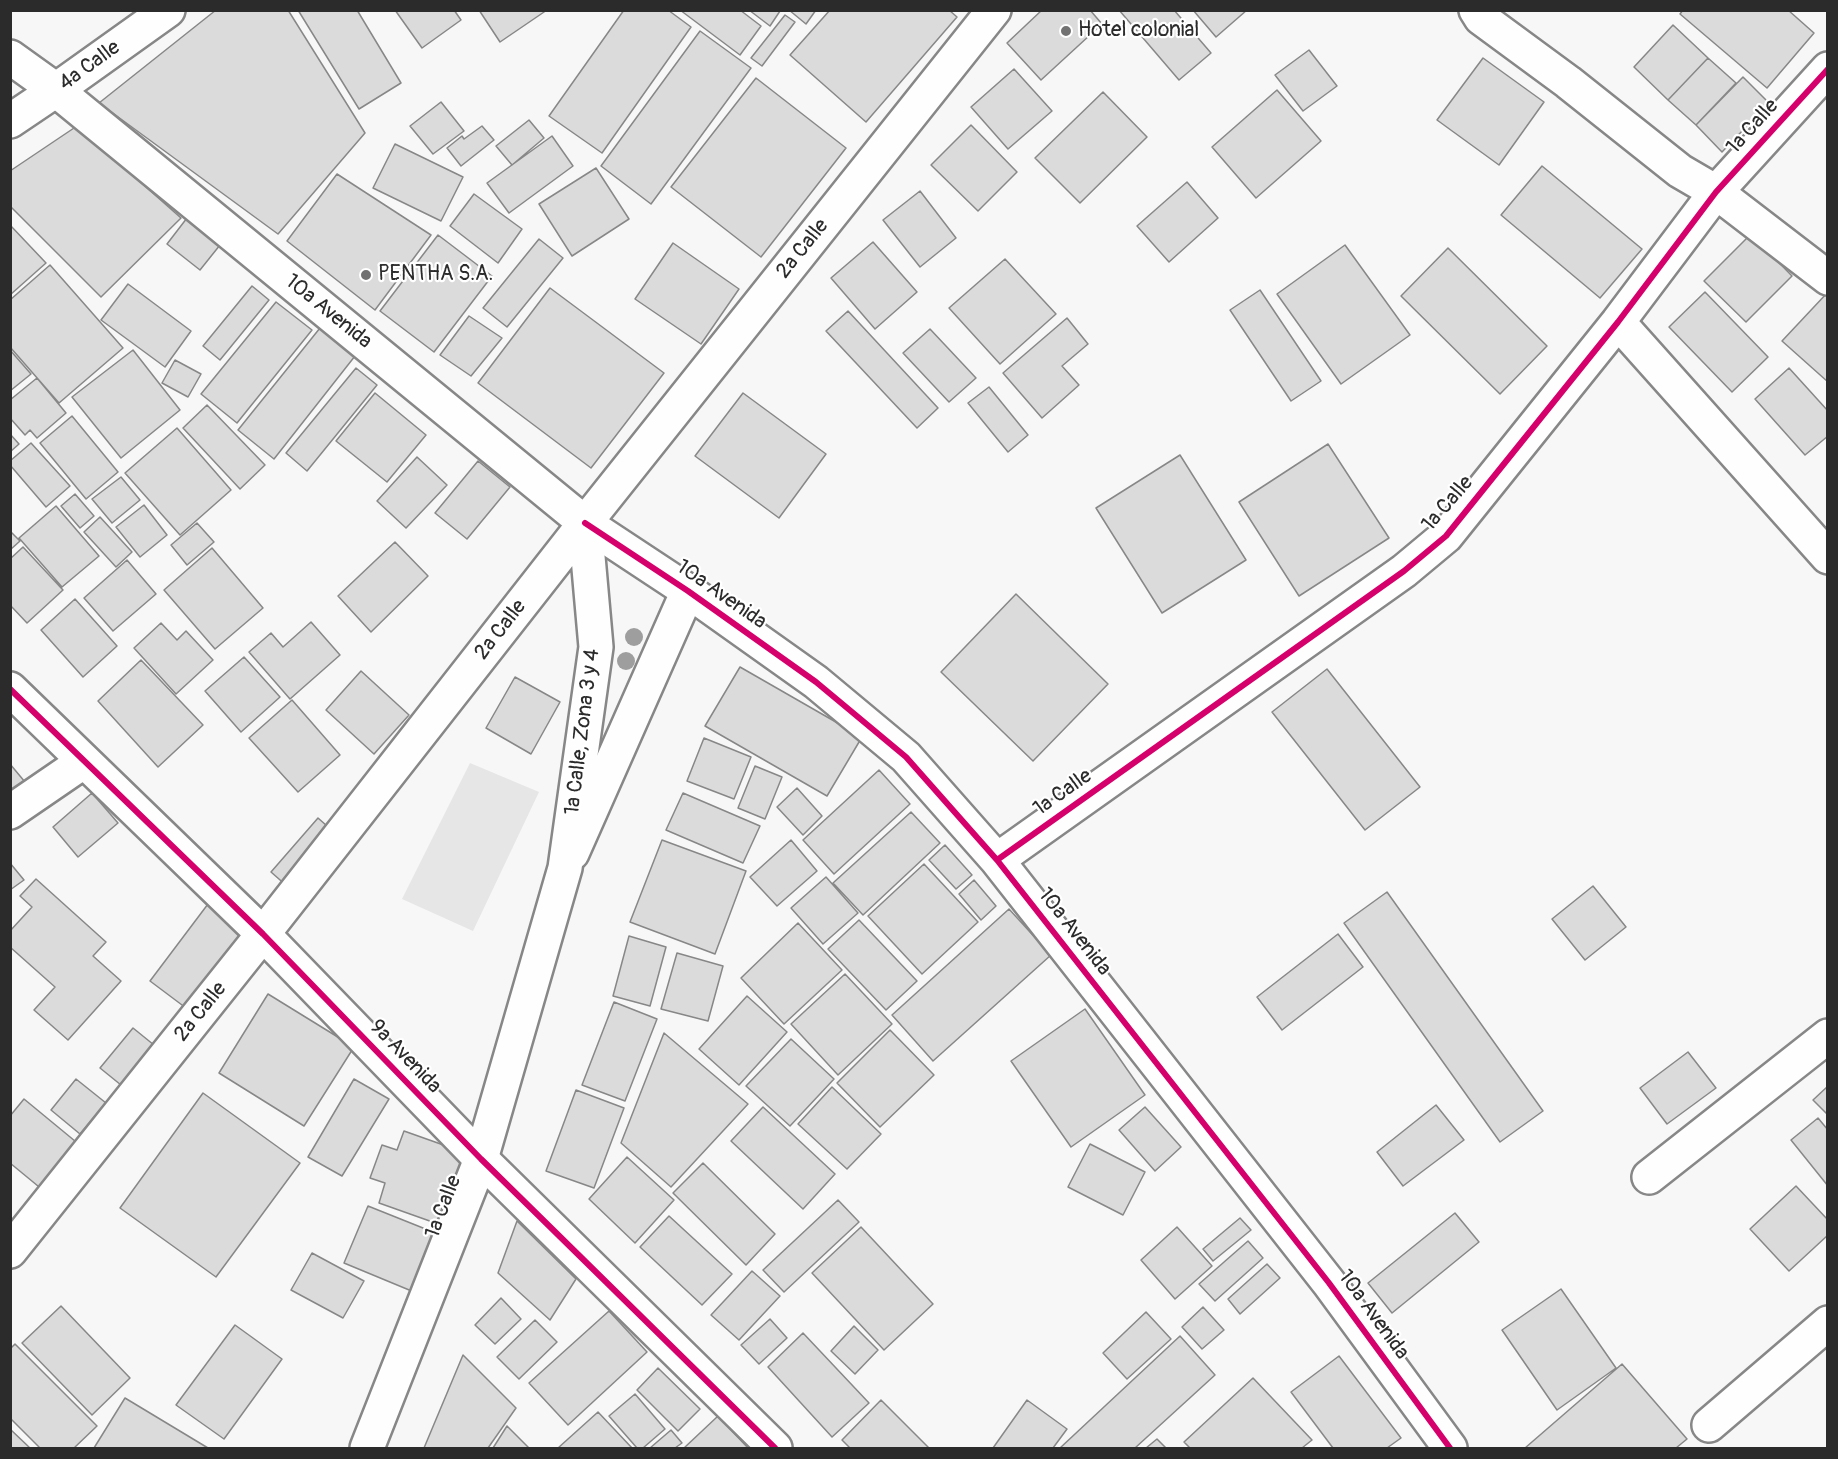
<!DOCTYPE html>
<style>
body{margin:0}
#map{position:relative;width:1838px;height:1459px;overflow:hidden;background:#f7f7f7;font-family:Pangolin,sans-serif}
canvas{display:block}
.frame{position:absolute;inset:0;border:12px solid #2b2b2b;pointer-events:none}
</style>
<div id="map">
<canvas width="1838" height="1459"></canvas>
<div class="frame"></div>
</div>
<script>
const ctx = document.querySelector('canvas').getContext('2d');
ctx.lineJoin = 'round';
function fillPath(path, color) { ctx.fillStyle = color; ctx.fill(path, 'evenodd'); }
function trace(path, color, width, dash) { ctx.strokeStyle = color; ctx.lineWidth = width; ctx.lineCap = dash ? 'butt' : 'round'; ctx.setLineDash(dash || []); ctx.stroke(path); }
function label(font, color, halo, rows, align = 'center') {
  ctx.font = font + ' Pangolin,sans-serif'; ctx.lineWidth = 4.5; ctx.setLineDash([]); ctx.textBaseline = 'middle'; ctx.strokeStyle = halo; ctx.fillStyle = color; for (const [text, x, y, turn = 0] of rows) {
    ctx.save(); ctx.translate(x, y); ctx.rotate((+turn || 0) * Math.PI / 180); ctx.textAlign = isNaN(turn) ? turn : align; if (halo) ctx.strokeText(text, 0, 0); ctx.fillText(text, 0, 0); ctx.restore();
  }
}
fillPath(new Path2D(`
 M470 763 539 792 473 931 402 899Z`), '#e6e6e6');
const building = new Path2D(`
 M216 10H288L365 133 278 234 99 103Z
 M298 10H357L401 83 359 109Z
 M395 10H454L461 20 422 48Z
 M479 10H547L500 42Z
 M624 10H668L691 27 602 153 549 116Z
 M680 10H740L761 26 740 55Z
 M749 10H779L780 11 770 26Z
 M789 10H816L806 24Z
 M830 10H949L957 17 866 122 790 55Z
 M1042 10H1090L1102 24 1041 80 1007 43Z
 M1119 10H1174L1211 53 1179 80Z
 M1193 10H1247L1216 37Z
 M1683 10H1788L1814 33 1767 88 1680 14Z
 M785 15 795 22 762 66 751 58Z
 M1673 25 1708 58 1668 100 1634 67Z
 M700 31 751 68 651 204 601 166Z
 M1309 50 1337 86 1303 111 1275 75Z
 M1483 58 1544 102 1499 165 1437 120Z
 M1708 58 1736 83 1696 125 1668 100Z
 M1014 69 1052 111 1008 149 971 107Z
 M1743 77 1769 103 1722 152 1696 125Z
 M756 78 846 148 761 257 671 187Z
 M1277 90 1321 141 1256 198 1212 147Z
 M1103 92 1147 137 1080 203 1035 158Z
 M441 102 464 131 433 154 410 126Z
 M529 120 544 138 512 165 496 146Z
 M971 125 1017 172 978 211 931 165Z
 M77 126 181 218 101 297 10 206V171Z
 M482 126 494 140 461 166 447 148 462 136 464 139Z
 M552 136 573 166 509 213 487 183Z
 M395 144 463 177 441 221 373 188Z
 M1542 166 1642 249 1600 298 1501 215Z
 M596 168 629 219 572 256 539 204Z
 M337 174 431 235 375 310 287 241Z
 M1187 182 1218 218 1169 262 1137 226Z
 M920 191 956 238 920 267 883 220Z
 M474 194 522 229 498 263 450 226Z
 M187 218 220 245 200 270 167 244Z
 M10 225 46 263 10 295Z
 M1751 234 1792 276 1746 322 1704 281Z
 M438 235 492 276 434 352 380 311Z
 M539 239 563 258 507 327 483 308Z
 M873 242 917 292 875 329 831 278Z
 M673 243 739 289 701 344 635 299Z
 M1345 245 1410 335 1341 384 1277 294Z
 M1448 248 1547 346 1500 394 1401 296Z
 M1005 259 1056 314 1000 364 949 308Z
 M50 265 123 348 59 403 10 347V300Z
 M128 284 191 331 165 367 101 320Z
 M252 286 269 300 220 360 203 346Z
 M550 288 664 373 591 468 478 383Z
 M1260 290 1321 381 1291 401 1230 310Z
 M1705 292 1768 357 1732 392 1669 327Z
 M1828 292V382L1782 341Z
 M276 302 312 330 237 423 201 394Z
 M848 311 938 408 917 428 826 331Z
 M469 316 502 338 471 376 440 355Z
 M1067 318 1088 344 1062 366 1079 385 1042 418 1003 373Z
 M320 328 355 356 274 459 238 430Z
 M930 329 976 378 949 402 903 353Z
 M10 350 31 374 10 391Z
 M133 350 180 410 121 458 72 397Z
 M175 360 201 374 188 397 162 383Z
 M356 368 377 385 307 471 286 453Z
 M1789 368 1828 411V436L1805 455 1755 399Z
 M37 378 66 413 37 438 30 430 25 435 10 418V400Z
 M989 387 1028 435 1008 452 968 403Z
 M375 393 426 435 387 482 336 441Z
 M743 393 826 454 779 518 695 456Z
 M207 405 265 465 240 489 183 428Z
 M72 416 118 472 86 499 40 443Z
 M177 428 231 490 180 535 125 473Z
 M10 434 19 444 10 452Z
 M31 443 70 486 46 507 10 465V461Z
 M1328 444 1389 538 1299 596 1239 502Z
 M1180 455 1246 560 1162 613 1096 508Z
 M417 457 447 485 406 528 377 501Z
 M478 461 510 487 467 539 435 513Z
 M121 477 140 500 112 523 92 499Z
 M75 494 94 516 80 528 61 506Z
 M144 505 167 535 140 557 116 527Z
 M56 506 99 556 62 587 19 538Z
 M100 517 132 552 116 567 84 532Z
 M197 523 214 542 187 565 171 545Z
 M10 531 20 541 10 550Z
 M395 542 428 576 371 632 338 596Z
 M23 547 63 590 27 623 10 605V559Z
 M212 548 263 608 215 649 164 590Z
 M127 560 156 594 113 631 84 598Z
 M1016 594 1108 684 1033 761 941 672Z
 M75 599 117 646 83 677 41 630Z
 M311 622 340 655 290 699 249 652 271 633 283 647Z
 M161 623 177 640 186 631 213 660 176 694 134 648Z
 M244 657 280 697 241 732 205 691Z
 M141 660 203 725 158 767 98 701Z
 M740 667 862 737 827 796 705 726Z
 M1327 669 1420 787 1365 830 1272 712Z
 M361 671 409 715 374 754 326 710Z
 M515 677 560 702 531 754 486 728Z
 M292 700 340 755 298 792 249 738Z
 M704 738 751 757 734 799 687 781Z
 M10 764 25 782 10 793Z
 M755 766 782 777 765 819 738 808Z
 M879 770 910 804 834 874 803 840Z
 M797 788 822 816 803 835 777 807Z
 M92 793 118 823 78 857 53 827Z
 M683 793 760 826 743 863 666 830Z
 M911 812 940 843 863 915 833 883Z
 M318 818 335 833 288 887 271 872Z
 M662 840 746 871 715 954 630 922Z
 M791 840 817 871 777 906 750 877Z
 M945 845 972 875 956 889 929 860Z
 M10 863 24 880 10 890Z
 M924 864 978 922 922 974 868 916Z
 M826 877 858 913 823 944 791 908Z
 M36 879 106 942 93 956 121 981 68 1040 34 1010 55 987 10 947V931L32 907 20 896Z
 M974 880 996 906 981 920 959 894Z
 M1593 886 1626 927 1585 960 1552 919Z
 M1387 892 1543 1111 1500 1142 1344 923Z
 M208 904 244 931 186 1008 150 981Z
 M1009 909 1051 955 933 1061 892 1015Z
 M859 920 917 981 886 1010 828 949Z
 M798 923 842 970 784 1024 741 978Z
 M1338 934 1363 967 1282 1030 1257 997Z
 M629 936 666 947 650 1006 613 996Z
 M677 953 723 966 708 1021 661 1009Z
 M845 974 892 1024 838 1075 791 1024Z
 M268 994 354 1047 304 1126 219 1073Z
 M747 996 787 1032 739 1085 699 1049Z
 M614 1002 657 1019 625 1101 582 1085Z
 M1085 1009 1145 1095 1071 1147 1011 1061Z
 M133 1028 154 1045 121 1085 100 1068Z
 M890 1030 934 1075 880 1127 837 1083Z
 M664 1033 748 1104 671 1187 621 1143Z
 M791 1039 834 1079 790 1126 746 1086Z
 M1688 1052 1716 1088 1667 1124 1640 1088Z
 M76 1079 106 1103 80 1134 51 1110Z
 M354 1079 389 1099 342 1176 308 1157Z
 M1828 1086V1115L1813 1100Z
 M832 1087 881 1134 847 1169 798 1124Z
 M576 1090 624 1108 594 1188 546 1171Z
 M203 1093 300 1163 216 1277 120 1208Z
 M24 1099 81 1146 44 1191 10 1163V1116Z
 M1436 1105 1464 1140 1403 1186 1377 1152Z
 M763 1107 835 1174 803 1209 731 1141Z
 M1145 1107 1181 1147 1155 1171 1119 1130Z
 M1818 1118 1828 1130V1186L1791 1140Z
 M404 1131 466 1153 441 1225 379 1203 385 1183 370 1178 382 1145 397 1150Z
 M1090 1144 1145 1172 1123 1215 1068 1187Z
 M627 1157 674 1200 635 1243 589 1199Z
 M703 1163 775 1234 746 1265 673 1193Z
 M1796 1186 1828 1220V1235L1789 1271 1750 1229Z
 M838 1200 859 1222 784 1292 763 1270Z
 M368 1206 438 1234 414 1292 344 1263Z
 M1455 1213 1479 1242 1392 1313 1368 1283Z
 M669 1216 732 1274 702 1305 640 1247Z
 M1240 1218 1251 1230 1213 1261 1203 1249Z
 M517 1221 576 1279 550 1320 498 1273Z
 M861 1227 933 1304 884 1350 812 1273Z
 M1177 1227 1212 1266 1175 1299 1141 1260Z
 M1248 1241 1263 1258 1215 1301 1199 1284Z
 M312 1253 364 1281 343 1318 291 1290Z
 M1267 1264 1280 1278 1240 1314 1228 1299Z
 M752 1271 780 1296 739 1340 711 1315Z
 M1561 1289 1616 1368 1557 1410 1502 1330Z
 M501 1298 521 1319 495 1344 475 1325Z
 M61 1306 130 1378 92 1415 22 1343Z
 M1203 1307 1224 1330 1202 1349 1182 1327Z
 M609 1311 647 1352 568 1425 529 1383Z
 M1146 1312 1171 1339 1127 1379 1103 1353Z
 M770 1319 787 1338 759 1364 741 1345Z
 M535 1320 557 1342 519 1379 497 1357Z
 M235 1325 282 1359 224 1439 176 1405Z
 M854 1326 878 1350 855 1374 831 1351Z
 M803 1333 869 1403 832 1437 768 1367Z
 M1180 1336 1215 1375 1135 1448H1060Z
 M15 1344 97 1426 74 1448H40L10 1418V1349Z
 M463 1355 516 1408 488 1448H424Z
 M1339 1356 1401 1438 1387 1448H1333L1291 1392Z
 M1622 1364 1687 1439 1676 1448H1525Z
 M658 1368 700 1409 678 1431 637 1390Z
 M1253 1378 1312 1440 1302 1448H1190L1184 1442Z
 M635 1394 665 1429 643 1448H637L609 1416Z
 M125 1398 208 1448H94Z
 M881 1400 929 1448H850L842 1440Z
 M1027 1400 1067 1429 1053 1448H993Z
 M598 1412 632 1448H558Z
 M718 1416 748 1448H684Z
 M507 1426 529 1448H493Z
 M10 1429 30 1448H10Z
 M671 1430 682 1443 675 1448H650Z
 M1157 1439 1166 1448H1146Z`);
fillPath(building, '#dbdbdb');
trace(building, '#878787', 1.5);
const minor = new Path2D(`
 M1476 10 1481 18 1568 82 1680 171 1716 192 1828 278
 M10 57 56 90 10 121
 M1618 322 1828 557
 M585 523 688 591 816 682 906 757 997 860 1329 1283 1450 1448
 M10 689 263 934 481 1159 775 1448
 M10 812 83 762
 M572 853 688 591
 M997 860 1404 571 1446 536 1618 322 1716 192 1828 69
 M1649 1177 1828 1036
 M1709 1425 1828 1323`);
const major = new Path2D(`
 M168 10 56 90 585 523
 M10 1251 263 934 585 523 994 10
 M367 1448 481 1159 565 868 596 647 585 523`);
trace(minor, '#878787', 38);
trace(major, '#878787', 38);
trace(minor, '#fefefe', 33);
trace(major, '#fefefe', 33);
trace(new Path2D(`
 M585 523 688 591 816 682 906 757 997 860 1329 1283 1450 1448
 M10 689 263 934 481 1159 775 1448
 M997 860 1404 571 1446 536 1618 322 1716 192 1828 69`), '#d6006c', 6);
ctx.fillStyle = '#9e9e9e';
for (const [x, y] of [
 [634,637],
 [626,661]
]) { ctx.beginPath(); ctx.arc(x, y, 9, 0, 2 * Math.PI); ctx.fill(); }
for (const [x, y, r, color] of [
 [1066,31,6,"#727272"],
 [366,275,6,"#727272"]
]) { const dot = new Path2D(); dot.arc(x, y, r, 0, 2 * Math.PI); ctx.fillStyle = color; ctx.fill(dot); trace(dot, '#fff', 2); }
label('21px', '#2b2b2b', '#fff', [
 ["Hotel colonial",1078,31],
 ["PENTHA S.A.",378,275]
], 'left');
label('21px', '#2b2b2b', '#fff', [
 ["4a Calle",90,66,-36],
 ["1a Calle",1753,127,-48],
 ["2a Calle",803,249,-51],
 ["10a Avenida",328,312,39],
 ["1a Calle",1448,504,-49],
 ["10a Avenida",721,595,35],
 ["2a Calle",501,630,-52],
 ["1a Calle, Zona 3 y 4",583,732,-83],
 ["1a Calle",1063,793,-35],
 ["10a Avenida",1074,932,52],
 ["2a Calle",201,1012,-51],
 ["9a Avenida",405,1057,46],
 ["1a Calle",444,1207,-69],
 ["10a Avenida",1373,1315,54]
]);
</script>
